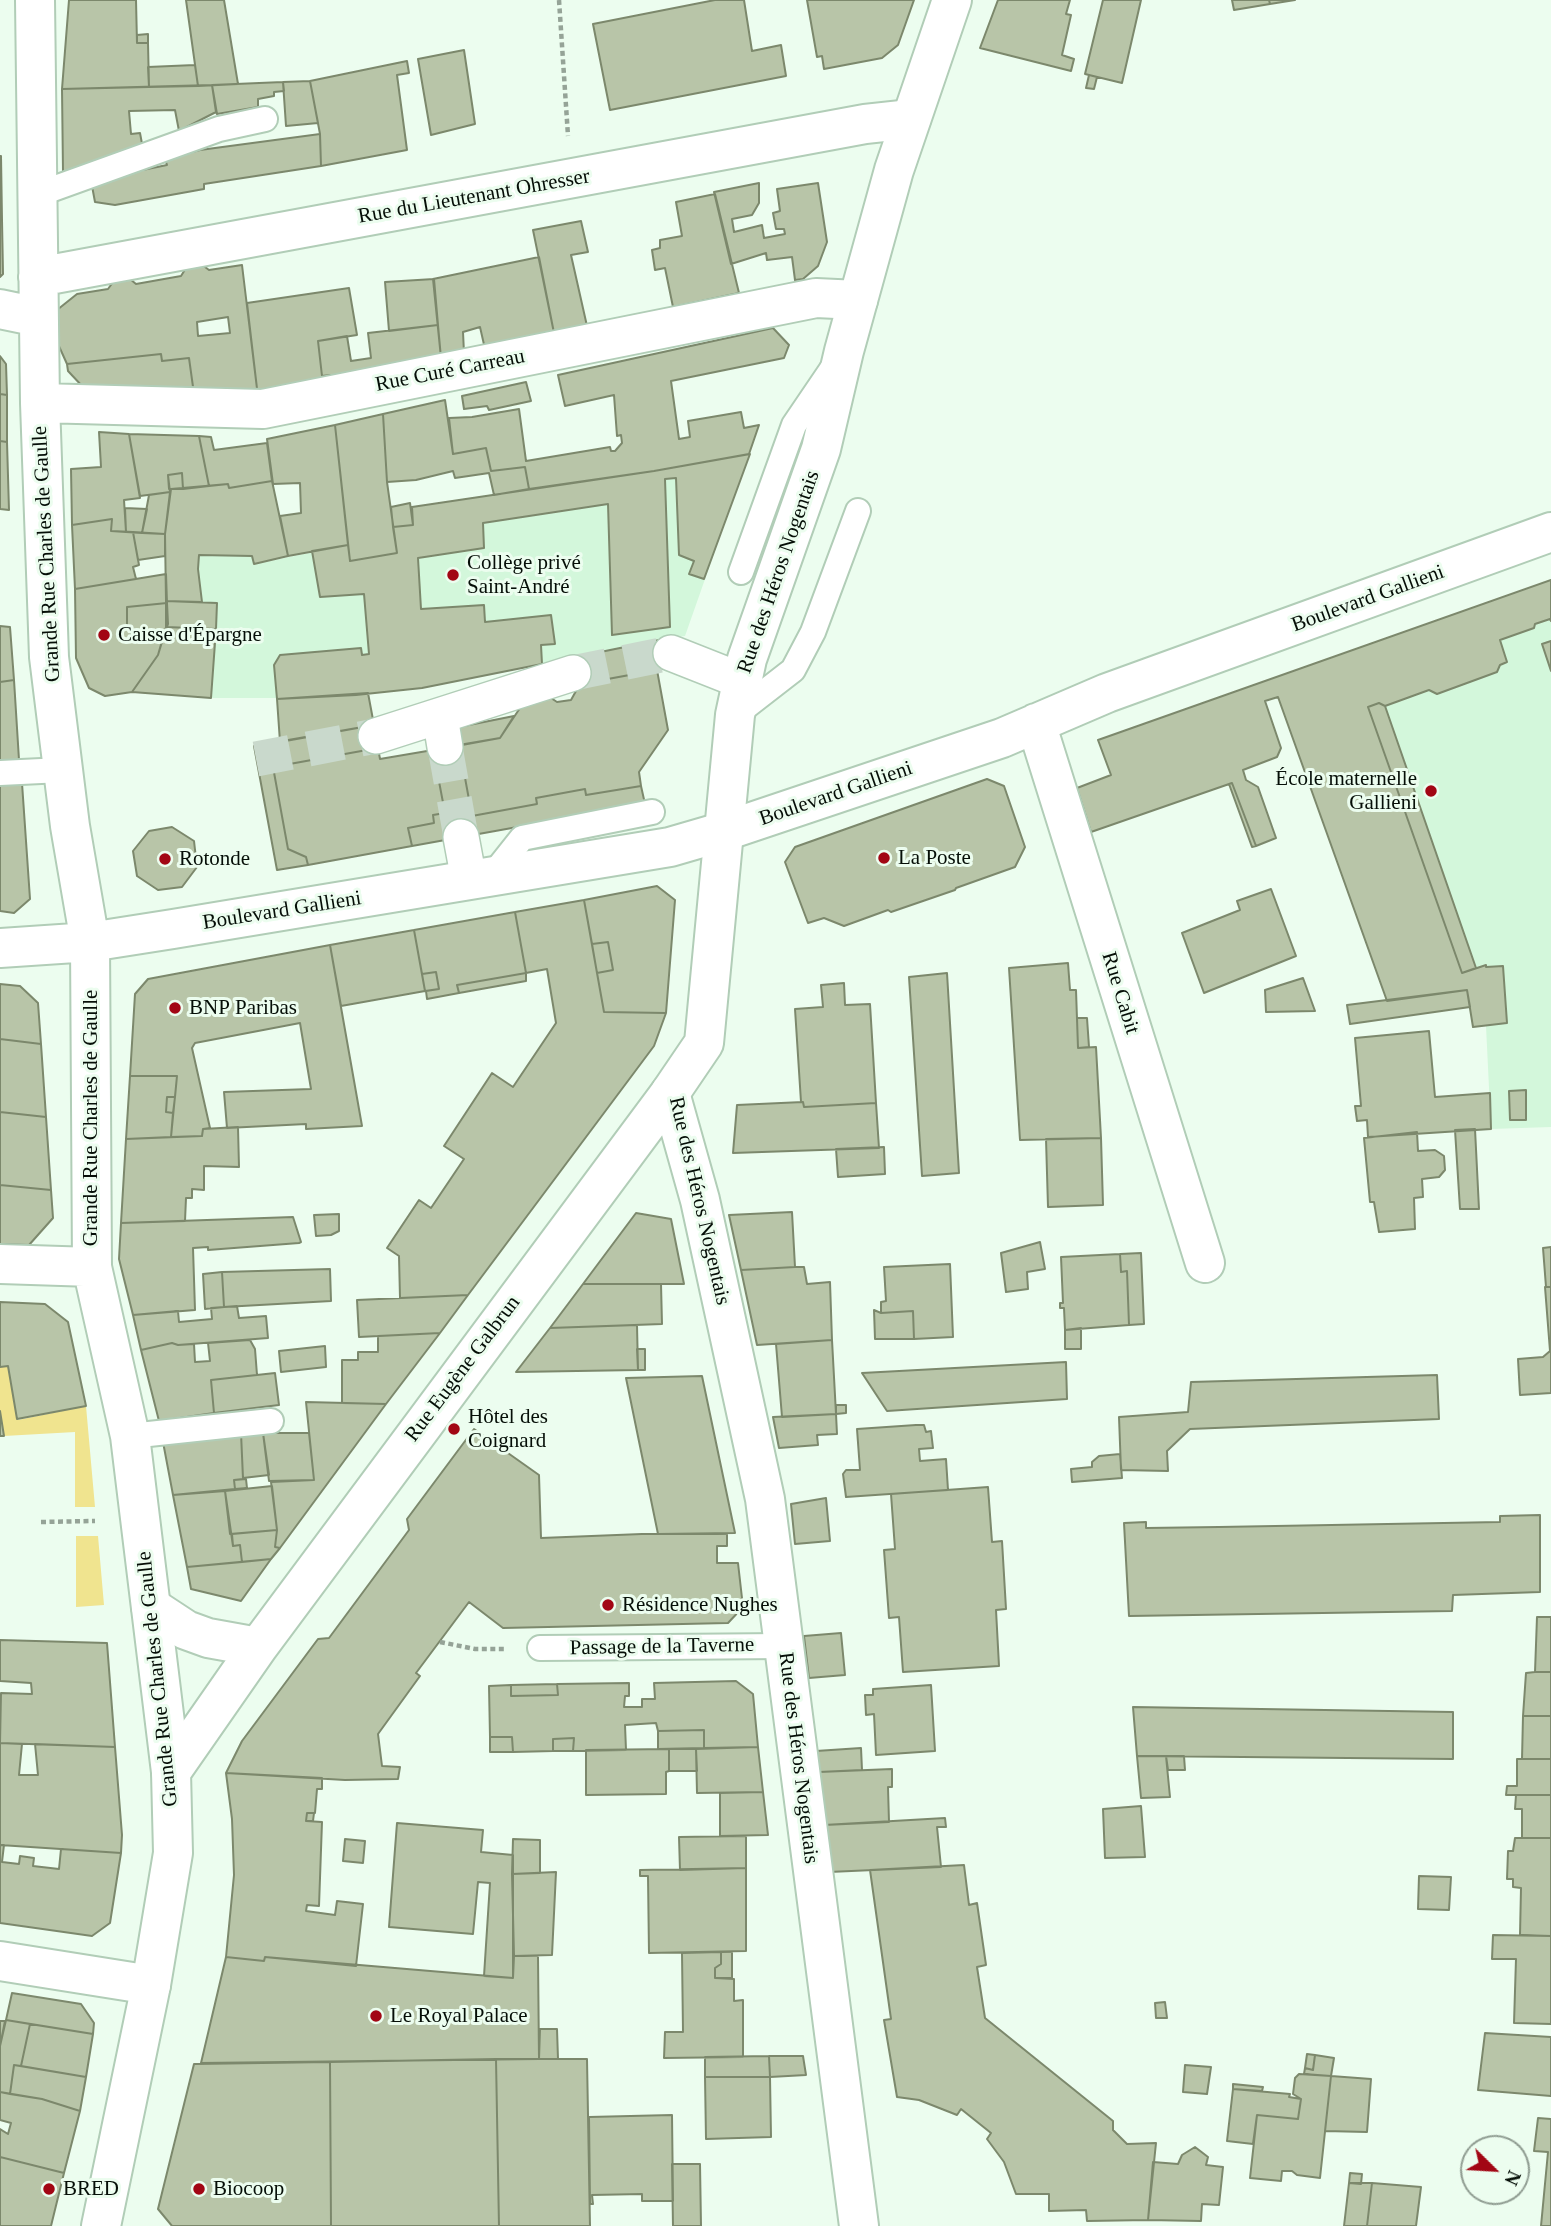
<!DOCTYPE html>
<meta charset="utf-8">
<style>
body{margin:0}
#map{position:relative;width:1551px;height:2226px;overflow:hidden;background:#ecfdef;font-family:"Times New Roman",serif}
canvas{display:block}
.north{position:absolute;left:1460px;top:2135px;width:70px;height:70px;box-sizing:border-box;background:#ecfdef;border:2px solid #909d92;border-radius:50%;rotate:114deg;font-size:19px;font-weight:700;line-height:28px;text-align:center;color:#050e07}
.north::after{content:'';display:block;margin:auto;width:24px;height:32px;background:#a20614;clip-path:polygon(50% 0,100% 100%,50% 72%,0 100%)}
</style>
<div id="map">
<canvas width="1551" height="2226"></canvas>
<div class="north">N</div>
</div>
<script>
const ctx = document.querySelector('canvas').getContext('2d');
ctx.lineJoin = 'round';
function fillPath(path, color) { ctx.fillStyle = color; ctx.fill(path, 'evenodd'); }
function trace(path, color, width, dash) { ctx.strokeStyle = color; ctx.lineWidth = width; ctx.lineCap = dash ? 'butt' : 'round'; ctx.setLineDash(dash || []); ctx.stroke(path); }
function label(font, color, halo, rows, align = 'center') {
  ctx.font = font + ' "Times New Roman",serif'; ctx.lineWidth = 6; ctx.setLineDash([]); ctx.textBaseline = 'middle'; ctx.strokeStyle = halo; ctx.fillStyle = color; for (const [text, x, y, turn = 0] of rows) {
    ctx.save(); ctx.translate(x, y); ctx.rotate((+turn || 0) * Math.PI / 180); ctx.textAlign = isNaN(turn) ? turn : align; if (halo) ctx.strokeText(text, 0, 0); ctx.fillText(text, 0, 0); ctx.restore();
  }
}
fillPath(new Path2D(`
 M749 454 685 636 669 638 422 688 302 698H211L217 603 202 602 198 569 199 555 252 556 255 564 348 545 413 525 412 507Z
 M1551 580V1127L1491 1129 1486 1026 1473 1027 1467 990 1387 1001 1278 697Z`), '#d3f7db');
fillPath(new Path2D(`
 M8 1366 18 1420 86 1406 95 1507H75V1432L4 1436 0 1411V1367Z
 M76 1536H98L104 1605 76 1607Z`), '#f0e48f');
const building = new Path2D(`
 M69 0H136L137 43H148L149 87 62 89Z
 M186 0H224L238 84 198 86Z
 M715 0H744L752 51 781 45 786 76 610 110 593 24Z
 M807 0H914L898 45 882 58 824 69 822 56 817 57Z
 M998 0H1070L1066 14 1071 15 1062 55 1074 59 1071 71 980 48Z
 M1103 0H1141L1122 83 1085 74Z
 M1232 0H1269L1270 4 1234 10Z
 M1269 0H1295L1270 4Z
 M148 34V43H137V35Z
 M464 50 475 124 431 135 418 59Z
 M407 61 409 73 397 75 407 150 321 166 320 134 310 81Z
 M195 65 198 86 149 87 148 67Z
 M1089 75 1097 77 1094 89 1086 88Z
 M310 81 318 123 286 126 283 82Z
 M283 82 284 91 274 92V96L258 99V107L217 114 212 85Z
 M212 85 216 112 179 131 175 110 129 111 131 134 140 133 143 149 63 172 62 89Z
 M320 134 321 166 204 184V189L115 205 95 202 92 186 118 175 167 165 165 159 200 150Z
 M0 156H1L2 220H0Z
 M759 183V203L752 215 732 219 734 232 762 225 764 238 785 234 784 229H776L773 213 780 211 777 189 818 183 827 242 818 266 803 279 795 280 792 257 767 260 766 253 731 264 714 192Z
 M715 194 739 293 673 307 665 268 655 270 652 250 660 248V240L682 236 676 202Z
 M0 220H2L3 274 0 277Z
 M581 221 588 252 571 255 587 326 554 333 533 230Z
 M539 257 554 333 485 349 480 327 463 332 464 353 441 358 433 279Z
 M201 264 209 270 242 265 258 397 194 394 189 358 162 361 161 354 67 364 58 344 57 310 77 294 108 289 113 282 130 279 136 284 181 276 186 268ZM228 317 230 333 198 336 197 322Z
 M434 279 438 325 389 331 385 282Z
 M349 288 357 335 318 341 322 376 330 375 331 383 258 397 247 303Z
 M438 325 441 358 331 383 330 375 322 376 318 341 347 336 351 361 371 358 368 333Z
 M773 328 789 345 784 358 671 381 679 439 690 437 688 421 741 412 744 428 759 425 749 454 654 471 529 489 525 467 491 471 486 448 453 454 449 418 472 417 519 409 526 461 610 447 611 451H615L622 443 621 435 617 436 614 395 565 406 558 375Z
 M161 354 162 361 189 358 194 394 83 387 68 371 67 364Z
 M0 356 6 364 7 395 0 394Z
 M526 382 531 401 489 410 487 406 464 409 462 396Z
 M0 394 7 395V442L0 441Z
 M445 400 453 454 486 448 491 471 525 467 529 489 494 495 489 473 455 478 453 471 416 480 387 482 383 414Z
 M383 414 387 482 397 553 350 561 335 425Z
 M335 425 348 545 288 556 280 516 301 513 300 483 273 484 267 439Z
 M99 432 129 434 140 498 124 500 126 532 111 531 112 519 72 525 71 469 101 467Z
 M129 434 199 436 209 486 183 489 182 473 168 475 170 492 140 496Z
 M199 436 211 437 214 450 267 443 272 481 229 488 228 484 209 486Z
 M0 441 7 442 9 510 0 509Z
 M750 454 704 579 689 574 694 561 679 555 676 478 665 479 670 627 612 635 608 504 483 523 484 548 418 558 421 609 484 605 485 622 551 615 555 644 541 645 542 664 422 688 356 695 277 699 274 665 280 655 361 648 362 655 369 654 364 594 320 597 312 551 348 545 350 561 397 553 393 527 413 525 412 507 654 471Z
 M182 473 183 489H169L168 475Z
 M272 481 288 556 254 564 252 556 199 555 198 569 202 602 166 601 165 534 171 489 228 484 229 488Z
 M170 492 165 534 142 533 149 495Z
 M410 503 413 525 393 527 391 507Z
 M125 508 147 509 142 533 126 532Z
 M112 519 111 531 133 532 139 565 133 567 136 579 75 589 72 525Z
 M133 532 165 534V556L138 560Z
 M166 574 167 603 127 607V628L133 637 162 642 158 655 132 692 105 696 89 688 76 658 75 589Z
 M1551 580V621L1550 619 1535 624 1534 628 1500 640 1507 662 1500 665 1497 672 1437 694 1429 690 1385 706 1379 703 1368 707 1462 973 1486 965V967L1503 966 1507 1023 1473 1027 1467 990 1387 1001 1278 697 1265 701 1281 748 1277 757 1243 770 1246 780 1258 787 1276 838 1256 846 1232 783 1091 832 1077 788 1111 775 1098 740Z
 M166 601 217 603 216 629 166 627Z
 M167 603 168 624 162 642 133 637 127 628V607Z
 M0 626 10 627 14 680 0 682Z
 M166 627 216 629 211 698 132 692 158 655Z
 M669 638 673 667 575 685 571 658Z
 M1551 641V671L1542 644Z
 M657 670 668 730 639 772 641 786 586 795 585 789 536 798 537 804 472 816 459 745 500 738 520 708 548 696 557 702 571 700 576 691 575 685Z
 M14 680 19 760 0 761V682Z
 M368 693 374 725 280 742 277 699Z
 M1379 703 1385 706 1476 968 1462 973 1368 707Z
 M514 716 500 738 462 745 459 727Z
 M374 725 378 748 273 767 288 849 306 857 308 865 277 870 254 746Z
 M459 745 472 816 537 804 536 798 585 789 586 795 641 786 645 804 412 846 408 828 434 823 433 815 445 813 433 750Z
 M378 748 380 759 433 750 445 813 433 815 434 823 408 828 412 846 308 865 306 857 288 849 273 767Z
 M987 779 1004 786 1025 847 1015 867 956 888 955 890 891 912 888 910 844 926 824 918 808 923 785 862 795 847Z
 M22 783 30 899 14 913 0 911V784Z
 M1232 783 1256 846 1252 847 1229 784Z
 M172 827 194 841 197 867 182 887 158 890 137 876 133 851 149 831Z
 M657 886 675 900 666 1013 604 1012 597 973 613 970 608 942 592 944 584 900Z
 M1271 889 1296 956 1204 993 1182 933 1240 910 1237 901Z
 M584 900 604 1012 666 1013 654 1046 468 1295 400 1298 399 1256 387 1248 419 1200 431 1208 464 1159 444 1146 492 1073 513 1087 556 1023 547 969 526 973 515 912Z
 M515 912 526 973 457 985 459 993 427 999 426 991 439 989 436 972 422 974 414 930Z
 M414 930 425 991 341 1006 330 945Z
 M608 942 613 970 597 973 592 944Z
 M330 945 362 1126 306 1129V1124L227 1128 224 1092 311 1089 300 1023 195 1043 192 1048 210 1128 203 1129 202 1136 171 1137 177 1076H130L135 994 148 979Z
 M1068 963 1070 990H1076L1078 1048 1096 1047 1101 1138 1020 1140 1009 968Z
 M436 972 439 989 425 991 422 974Z
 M526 973V981L459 993 457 985Z
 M947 973 959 1173 922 1176 909 977Z
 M1303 978 1315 1011 1266 1012 1265 990Z
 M844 983 845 1005 870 1004 876 1103 804 1107 803 1102H801L795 1009 823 1007 821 985Z
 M0 984 20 986 38 1003 41 1044 0 1039Z
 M1467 990 1470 1007 1350 1024 1347 1005Z
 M1077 1018H1087L1089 1047 1078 1048Z
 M1429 1031 1435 1097 1490 1093 1491 1129 1368 1137 1367 1120 1357 1121 1355 1106H1361L1355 1038Z
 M0 1039 41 1044 46 1117 0 1112Z
 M130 1076H177L175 1097H167L166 1112 173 1113 171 1137 126 1139Z
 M1526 1090V1120H1510L1509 1091Z
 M167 1097H175L173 1113 166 1112Z
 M803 1102 804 1107 876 1103 879 1148 733 1153 737 1105Z
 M0 1112 46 1117 51 1190 0 1185Z
 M238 1127 239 1167 204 1166V1190L192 1189V1198H186L185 1221 121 1223 126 1139 202 1136 203 1129Z
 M1475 1129 1479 1209H1460L1455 1130Z
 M1417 1132 1418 1151 1435 1150 1444 1156 1445 1170 1439 1177 1422 1179 1423 1197 1414 1198 1415 1229 1379 1232 1374 1202H1370L1364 1138Z
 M1101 1138 1103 1205 1048 1207 1046 1139Z
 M884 1147 885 1174 838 1177 836 1149Z
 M0 1185 51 1190 53 1218 29 1245 0 1244Z
 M792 1212 795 1267 741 1270 729 1215Z
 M636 1213 671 1219 684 1284H583Z
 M339 1214V1231L331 1235 316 1236 314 1215Z
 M293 1217 301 1242 299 1243 208 1250V1247L193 1248 195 1310 133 1315 119 1259 121 1223Z
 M1040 1242 1045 1269 1027 1272 1028 1289 1006 1292 1001 1253Z
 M1551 1247V1287H1546L1543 1248Z
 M1141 1253 1144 1324 1129 1325 1127 1271 1121 1272 1120 1254Z
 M1120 1254 1121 1272 1127 1271 1129 1325 1065 1330 1064 1308H1060V1303H1063L1061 1257Z
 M950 1264 953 1337 914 1339 913 1311 881 1313V1302L886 1301 884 1267Z
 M795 1267H804L807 1284 830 1282 832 1340 757 1345 741 1270Z
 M330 1269 331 1301 224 1307 222 1272Z
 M222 1272 224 1307 205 1309 203 1274Z
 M583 1284H661L662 1324 550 1328Z
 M1545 1287H1551V1393L1520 1395 1518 1359 1543 1357 1550 1351Z
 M468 1295 440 1333 359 1337 357 1300Z
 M0 1302 45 1304 68 1322 86 1406 17 1419 8 1366 0 1367Z
 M237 1306 239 1318 266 1316 268 1338 178 1345 172 1343 141 1350 133 1315 178 1311 179 1322 212 1319 211 1308Z
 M874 1310 881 1313 913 1311 914 1339H875Z
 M637 1325 638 1370 516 1372 550 1328Z
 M1081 1328V1349H1065V1330Z
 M440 1333 386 1404 342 1403V1360H358V1352H378V1336Z
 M250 1340 255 1349 257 1375 211 1380 214 1413 159 1421 141 1350 172 1343 178 1345 194 1344 195 1362 210 1361 208 1343Z
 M832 1340 836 1414 782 1417 776 1344Z
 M325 1346 326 1367 281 1372 279 1351Z
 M637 1349H645V1370H638Z
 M1066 1362 1067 1399 887 1411 862 1373Z
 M275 1373 279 1405 214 1413 211 1380Z
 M1437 1375 1439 1419 1190 1429 1167 1451 1168 1471 1121 1470 1119 1417 1188 1412 1191 1382Z
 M702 1376 735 1533 658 1534 626 1378Z
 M306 1402 386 1404 280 1548 275 1547 277 1530 271 1482 314 1480Z
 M836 1405H846V1413L836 1414Z
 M0 1411 4 1436H0Z
 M836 1414 837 1434 817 1435 818 1445 779 1448 773 1417Z
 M916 1425H924L926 1432 931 1431 933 1448 919 1449 920 1461 946 1459 948 1490 846 1497 843 1474 846 1470H860L857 1429Z
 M474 1429 539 1475 541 1538 642 1534H727V1546H717V1563H738L743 1607 728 1623 503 1628 469 1602 416 1673 420 1676 378 1734 382 1766 400 1767 398 1779 345 1780 226 1773 242 1741 318 1639 329 1638 409 1530 407 1519Z
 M241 1433H263L269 1475 243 1478Z
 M241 1433 243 1479 234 1480 235 1489 173 1495 163 1442Z
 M263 1433H309L314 1480 269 1481Z
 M1120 1454 1122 1478 1072 1482 1071 1469 1092 1467V1462L1099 1456Z
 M246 1479 247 1488 235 1489 234 1480Z
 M272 1486 277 1530 230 1534 225 1491Z
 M988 1487 992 1542 1002 1541 1006 1609 996 1610 999 1666 903 1672 899 1617 889 1618 884 1550 895 1549 891 1494Z
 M225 1491 233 1546 240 1545 242 1562 187 1567 173 1495Z
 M826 1498 830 1541 795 1544 791 1504Z
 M1540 1515V1592L1453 1595 1452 1611 1129 1616 1124 1523 1146 1522V1528L1219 1527 1500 1522V1516Z
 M277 1530 275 1547 280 1548 271 1559 242 1562 240 1545 233 1546 232 1534Z
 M271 1559 241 1601 191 1589 187 1567Z
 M1537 1617H1551V1672H1535Z
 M841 1633 845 1675 809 1678 804 1636Z
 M0 1640 107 1643 115 1747 0 1743 1 1693 32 1694 31 1683 0 1681Z
 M1535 1672H1551V1716H1523L1526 1673Z
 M736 1681 753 1694 758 1747 704 1748V1730L658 1731 656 1723 625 1725 626 1750 573 1751 574 1738 553 1739V1751L513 1752 512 1737H490L489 1686 511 1685V1696L558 1695 557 1684 629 1683V1696H625L624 1707H642V1699H655L654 1683Z
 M557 1684 558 1695 511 1696V1685Z
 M931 1685 935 1751 876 1755 874 1714 866 1715 865 1695H873V1689Z
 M1133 1707 1453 1712V1759L1137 1756Z
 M1523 1716H1551V1759H1522Z
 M704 1730V1748L658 1749V1731Z
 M490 1737H512L513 1752H490Z
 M574 1738 573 1751H553V1739Z
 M0 1743 22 1744 19 1775H38L35 1744 115 1747 122 1835 121 1853 0 1845Z
 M758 1747 763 1792 697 1793 696 1749Z
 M861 1748 862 1770 819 1772 816 1751Z
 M669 1749H696L697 1771H669Z
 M669 1749V1771L666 1772V1794L586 1795V1750Z
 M1137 1756H1166L1170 1797 1141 1798Z
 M1166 1756H1184L1185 1770H1168Z
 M1517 1759H1551V1795H1506L1507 1786H1517Z
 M892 1769V1787H888L889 1822 824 1825 819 1772Z
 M226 1773 322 1778V1789H317L315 1813H307L306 1821 322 1822 319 1906 307 1905 306 1911 335 1915 337 1901 363 1904 356 1966 265 1957 264 1961 226 1957 234 1875 232 1819Z
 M763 1792 768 1835 720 1836V1793Z
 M1516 1795H1551V1838H1522V1809H1515Z
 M1141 1806 1145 1857 1105 1858 1103 1809Z
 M307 1813H314L313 1821H306Z
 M945 1818 946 1827H937L941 1867 829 1872 824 1825Z
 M397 1823 483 1830 481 1852 513 1855V1978L484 1976 490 1883 478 1882 473 1934 389 1927Z
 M746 1836V1868L680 1870 679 1837Z
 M1515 1838H1551V1936L1520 1935 1521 1888 1513 1887V1879H1507L1508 1851H1513Z
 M345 1839 365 1841 363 1863 343 1861Z
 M513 1839 540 1840V1873L512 1874Z
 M0 1845H4L2 1862 19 1864 20 1856 34 1858 33 1866 59 1869 61 1849 121 1853 110 1923 92 1936 0 1923Z
 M964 1865 969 1905 977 1903 986 1965 977 1967 985 2018 1113 2121V2130L1127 2144 1156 2143 1148 2220 1087 2221 1086 2210 1049 2211V2194H1016L1004 2162 987 2139 991 2133 961 2109 957 2115 919 2100 897 2097 884 2020 891 2019 870 1870Z
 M746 1868V1951L649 1953 648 1876H640V1870Z
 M556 1872 552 1955 514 1956 512 1874Z
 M1419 1876 1451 1877 1449 1910 1418 1909Z
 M1493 1935 1551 1936V2024L1514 2023 1516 1959H1492Z
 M721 1952V1964L715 1968V1978L734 1979V2001L743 2000V2057L664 2058 665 2032H683L682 1953Z
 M721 1952H732V1978H715V1968L721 1964Z
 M514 1956H538L539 2059 201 2063 226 1957 264 1961 265 1957 513 1978Z
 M12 1993 81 2004 94 2023 93 2034 6 2020Z
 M1165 2002 1167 2018H1156L1155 2003Z
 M6 2020 30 2024 21 2066 14 2065 10 2094 0 2092V2046Z
 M0 2021H5L0 2046Z
 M30 2024 93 2034 86 2077 21 2066Z
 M540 2029H557L558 2059H539Z
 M1485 2033 1551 2037V2096L1478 2090Z
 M1307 2054 1315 2055 1313 2070 1305 2068Z
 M1315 2055 1334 2058 1331 2076 1304 2074 1305 2068 1313 2070Z
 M769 2056 770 2077H705V2057Z
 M769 2056H803L806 2075 770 2077Z
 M496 2059 499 2226H331L330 2062Z
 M496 2059H587L590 2226H499Z
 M330 2062 331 2226H172L158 2209 194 2064Z
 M14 2065 86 2077 80 2111 42 2099 10 2094Z
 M1185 2065 1211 2067 1207 2094 1183 2092Z
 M1299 2074 1331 2076 1320 2178 1297 2175 1292 2171H1282L1281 2181 1250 2178 1257 2115 1298 2119 1301 2099 1293 2094 1295 2078Z
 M1331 2076 1371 2079 1367 2132 1325 2131Z
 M705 2077H770L771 2137 706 2139Z
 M1233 2084 1263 2087 1262 2091 1233 2089Z
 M1233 2089 1290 2094 1289 2097 1301 2099 1298 2119 1257 2115 1253 2144 1227 2141Z
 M0 2092 42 2099 80 2111 64 2173 0 2157V2129L8 2134 11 2123 0 2120Z
 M672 2115 673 2201H642V2194L592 2195 593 2204H590L589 2117Z
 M1538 2118 1551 2119V2226H1541L1548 2152 1534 2151Z
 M1195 2147 1208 2157 1206 2165 1223 2167 1219 2205 1202 2204 1201 2221 1148 2220 1153 2162 1178 2164 1182 2155Z
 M0 2157 64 2173 51 2226H0Z
 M672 2164H700L701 2226H673Z
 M1350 2173 1362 2174 1361 2184 1349 2183Z
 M1349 2183H1372L1367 2226H1344Z
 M1372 2183 1421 2187 1416 2226H1367Z`);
fillPath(building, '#b8c5a8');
trace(building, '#7c886c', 2);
trace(new Path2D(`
 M573 673 671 653
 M445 747 461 837
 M256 759 376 736`), '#c9d9cc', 35, [35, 18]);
const service = new Path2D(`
 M36 195 219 129 265 119
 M741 572 794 425 832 369
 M735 715 793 670 813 632 858 511
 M0 773 62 770
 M491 877 522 838 652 812
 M130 1436 271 1421
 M540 1648 784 1646`);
const pedestrian = new Path2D(`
 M671 653 742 681
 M440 716 445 747
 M376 736 573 673
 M461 837 469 880`);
const minor = new Path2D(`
 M35 0 40 403 49 657 70 826 90 942 92 1267 130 1436 171 1772
 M38 277 865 124 911 119
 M0 309 38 317
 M40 403 263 409 816 298 858 300
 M1036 723 1205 1263
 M0 948 90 942 173 929 670 847 725 831 1002 738 1107 693 1551 532
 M670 1093 700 1200 765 1499 859 2226
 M0 1264 92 1267
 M0 1961 151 1985`);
const tertiary = new Path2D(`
 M151 1607 186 1630 208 1638 258 1647
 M101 2226 151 1985 173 1853 171 1772 258 1647 670 1093 704 1043 735 715 747 659 821 449 844 351 894 170 952 0`);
trace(service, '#b1cdb7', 28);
trace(pedestrian, '#b1cdb7', 38);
trace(minor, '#b1cdb7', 42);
trace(tertiary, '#b1cdb7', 42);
trace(new Path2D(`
 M559 0 568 136
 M41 1522 95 1521
 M440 1642 475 1649H505`), '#95a397', 4.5, [5, 3.5]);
trace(service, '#fff', 24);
trace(pedestrian, '#fff', 35);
trace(minor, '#fff', 38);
trace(tertiary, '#fff', 38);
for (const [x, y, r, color] of [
 [453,575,7,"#a20614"],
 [104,635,7,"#a20614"],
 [1431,791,7,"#a20614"],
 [884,858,7,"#a20614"],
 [165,859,7,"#a20614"],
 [175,1008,7,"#a20614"],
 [454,1429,7,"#a20614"],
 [608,1605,7,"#a20614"],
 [376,2016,7,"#a20614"],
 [49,2189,7,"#a20614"],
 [199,2189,7,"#a20614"]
]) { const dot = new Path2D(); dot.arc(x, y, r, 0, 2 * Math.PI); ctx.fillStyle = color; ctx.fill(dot); trace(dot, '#ecfdef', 2.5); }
label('21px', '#050e07', '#ecfdef', [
 ["Rue du Lieutenant Ohresser",474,197,-10],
 ["Rue Curé Carreau",450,371,-11],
 ["Grande Rue Charles de Gaulle",47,554,-93],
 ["Rue des Héros Nogentais",779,572,-71],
 ["Boulevard Gallieni",1368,599,-20],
 ["Boulevard Gallieni",836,794,-19],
 ["Boulevard Gallieni",282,911,-9],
 ["Rue Cabit",1120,993,73],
 ["Grande Rue Charles de Gaulle",91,1118,-90],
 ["Rue des Héros Nogentais",699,1201,77],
 ["Rue Eugène Galbrun",463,1369,-53],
 ["Passage de la Taverne",662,1647,-1],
 ["Grande Rue Charles de Gaulle",158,1679,-96],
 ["Rue des Héros Nogentais",798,1758,83]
]);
label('21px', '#050e07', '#ecfdef', [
 ["Collège privé",467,563],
 ["Saint-André",467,587],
 ["Caisse d'Épargne",118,635],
 ["École maternelle",1417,779,"right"],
 ["Gallieni",1417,803,"right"],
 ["La Poste",898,858],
 ["Rotonde",179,859],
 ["BNP Paribas",189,1008],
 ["Hôtel des",468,1417],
 ["Coignard",468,1441],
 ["Résidence Nughes",622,1605],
 ["Le Royal Palace",390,2016],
 ["BRED",63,2189],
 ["Biocoop",213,2189]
], 'left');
</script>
